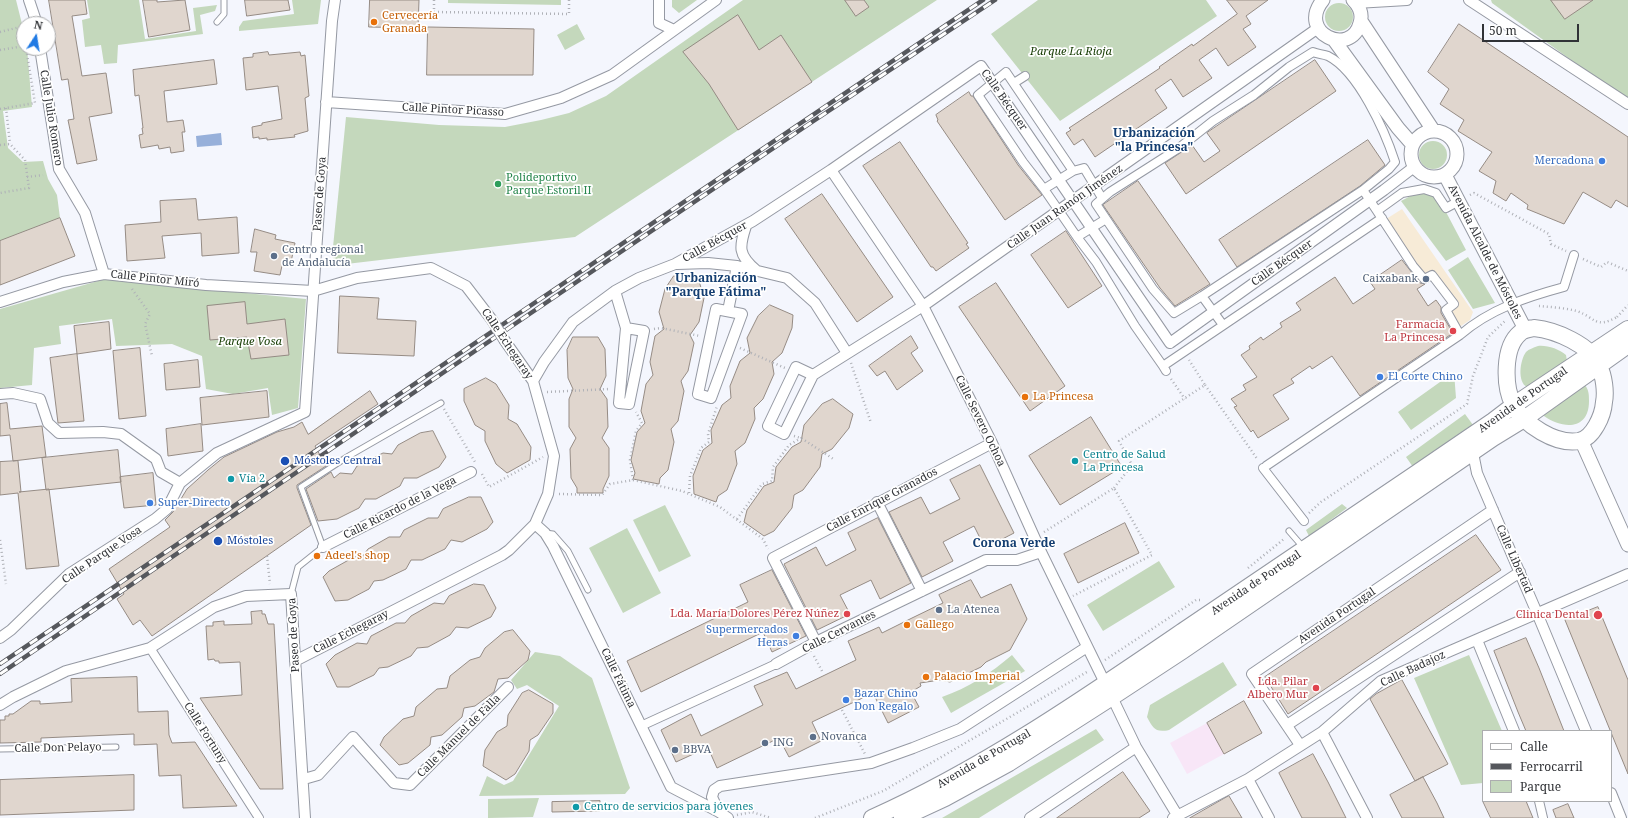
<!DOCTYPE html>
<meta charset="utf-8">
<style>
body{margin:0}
#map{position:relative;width:1628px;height:818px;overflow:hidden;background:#f4f6fd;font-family:"Noto Serif",serif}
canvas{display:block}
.legend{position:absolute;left:1482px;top:730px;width:130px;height:72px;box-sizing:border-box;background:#fff;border:1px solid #acadaf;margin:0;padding:5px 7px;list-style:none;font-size:12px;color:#303236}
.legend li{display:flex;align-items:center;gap:8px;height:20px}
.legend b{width:20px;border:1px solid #acadaf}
.north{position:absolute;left:16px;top:16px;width:40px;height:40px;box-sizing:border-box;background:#fff;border:1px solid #acadaf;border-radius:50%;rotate:12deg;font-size:11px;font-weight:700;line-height:16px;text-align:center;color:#303236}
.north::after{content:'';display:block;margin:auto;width:14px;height:18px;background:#207ae4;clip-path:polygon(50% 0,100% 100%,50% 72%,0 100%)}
.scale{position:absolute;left:1482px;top:24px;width:97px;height:18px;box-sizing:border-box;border:2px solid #303236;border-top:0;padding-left:5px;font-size:12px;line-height:14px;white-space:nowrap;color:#303236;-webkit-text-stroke:3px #fff;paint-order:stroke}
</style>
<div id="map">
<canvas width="1628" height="818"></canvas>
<ul class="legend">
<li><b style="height:5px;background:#fff"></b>Calle</li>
<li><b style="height:5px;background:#56585d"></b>Ferrocarril</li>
<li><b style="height:11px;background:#c4d8bc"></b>Parque</li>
</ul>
<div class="north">N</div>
<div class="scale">50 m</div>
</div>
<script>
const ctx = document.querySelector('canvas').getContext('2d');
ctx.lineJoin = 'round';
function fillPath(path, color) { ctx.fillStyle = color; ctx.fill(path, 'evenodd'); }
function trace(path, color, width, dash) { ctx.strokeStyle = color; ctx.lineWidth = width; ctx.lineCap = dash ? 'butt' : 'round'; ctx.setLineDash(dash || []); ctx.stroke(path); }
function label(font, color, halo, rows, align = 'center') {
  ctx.font = font + ' "Noto Serif",serif'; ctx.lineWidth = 3.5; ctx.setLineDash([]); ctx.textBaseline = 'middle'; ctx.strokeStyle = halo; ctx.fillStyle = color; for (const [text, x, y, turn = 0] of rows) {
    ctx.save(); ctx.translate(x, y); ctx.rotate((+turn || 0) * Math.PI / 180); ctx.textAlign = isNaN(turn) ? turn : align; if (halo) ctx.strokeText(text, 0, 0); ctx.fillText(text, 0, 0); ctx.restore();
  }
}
fillPath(new Path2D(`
 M1207 723 1224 754 1187 774 1170 743Z`), '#f8e6f7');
fillPath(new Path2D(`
 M1402 209 1473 312 1470 320 1458 328 1446 310 1454 304 1432 275 1424 279 1383 221Z`), '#f7ebd7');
fillPath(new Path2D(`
 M0 0H16L24 32V48H27L32 107 3 111 8 148 23 162 43 161 48 179 57 195 60 218 0 241Z
 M87 0H139L145 39 196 31 193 8 217 5 215 11 200 15 203 34 118 45 117 63 104 64 101 45 85 47 82 20 90 18Z
 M292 0H321L318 24 239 31V27L243 21 294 14Z
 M448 0H561V5L448 3Z
 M672 0H697L679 13 672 7Z
 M743 0H937L575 237 338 265 332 257 346 117 439 125 505 127 541 120 569 113 606 96Z
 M1038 0H1206L1217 16 1060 121 991 34Z
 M1491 0H1628V101L1492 3Z
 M1325 17a14 14 0 1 1 28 0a14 14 0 1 1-28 0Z
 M577 24 585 39 565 50 557 35Z
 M1419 155a14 14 0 1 1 28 0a14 14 0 1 1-28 0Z
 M1424 189 1436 193 1466 250 1446 261 1401 201Z
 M1468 257 1495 303 1473 309 1448 270Z
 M105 279 306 299 298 408 272 415 268 388 233 394 206 389 202 356 172 344 116 346 112 319 59 326 61 344 34 348 32 385 0 388V309Z
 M1538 346C1547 345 1559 349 1566 355L1567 361 1527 387C1517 382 1520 360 1526 352 1529 349 1533 348 1538 346Z
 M1454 372 1456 398 1411 430 1398 412Z
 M1584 384C1589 389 1589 395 1589 401 1589 431 1562 429 1544 416V411Z
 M1465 414 1473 425 1413 467 1406 457Z
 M1342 504 1347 508 1309 536 1306 530Z
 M665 505 691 556 659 572 633 520Z
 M627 528 661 593 623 613 589 548Z
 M1159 561 1175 587 1103 631 1087 605Z
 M535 652 560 656 592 678 630 788 625 794 479 796 487 776 504 785 513 781 559 706 527 685 517 689 511 680Z
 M1012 655 1025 671 951 713 942 697C968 688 991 673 1012 655Z
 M1469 655 1502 731H1483V783L1461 785 1414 678Z
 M1223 662 1237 685 1169 730C1155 733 1153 728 1147 717L1150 705Z
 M1096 729 1104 740 979 818H942Z
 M539 798 533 817 488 818V799Z`), '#c4d8bc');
fillPath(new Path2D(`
 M221 133 222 145 197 147 196 136Z`), '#97b0da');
const building = new Path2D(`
 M49 0H85L87 14 72 16 82 76 106 73 112 113 89 117 97 160 77 164 68 120 74 119 68 79 62 80Z
 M143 0H157V2L185 0 190 30 149 37Z
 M245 0H288L290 10 247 16Z
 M370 0H419L418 28 369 27Z
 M845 0H864L869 7 856 16Z
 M1227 0H1268L1246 16 1251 24 1243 29 1256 47 1228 66 1216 48 1199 60 1212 78 1183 97 1171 79 1155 90 1167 108 1095 157 1083 139 1074 145 1066 133 1071 130 1069 128 1160 68 1159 67 1192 44 1193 46 1237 14Z
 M1551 0H1593L1565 19Z
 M738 15 759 50 781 35 812 82 738 130 709 84 683 52Z
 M1459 24 1628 137V207L1616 200 1611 208 1583 192 1564 224 1527 209 1528 205 1511 193 1506 201 1493 193 1496 181 1479 171 1492 152 1458 131 1464 120 1440 104 1449 89 1428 72Z
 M428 27 534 29 533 75H427Z
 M268 52 269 55 300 52 301 56 305 55 309 96 305 98 308 131 294 135 295 137 267 140V138L259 139V137L253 138 252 127 262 125V123L282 119 278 86 246 90 243 58 253 57V54Z
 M214 60 217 84 164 91 167 122 183 120 185 132H182L184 151 171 153 170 147 159 149 158 145 141 148 139 135 143 134 142 128H143L139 95 135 96 133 70Z
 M1315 60 1336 91 1186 194 1165 163 1192 145 1204 162 1220 151 1207 133Z
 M969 92 971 96H973L1018 165 1042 195 1005 220 937 121 938 120 936 115Z
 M1368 140 1385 165 1360 186 1237 267 1219 240Z
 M900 142 968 243 966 244 969 248 936 271 933 267H931L863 166Z
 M1138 181 1210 284 1175 306 1160 288 1103 205Z
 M822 194 893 297 857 322 785 219Z
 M196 199 198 220 237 217 239 253 202 256 201 233 162 236 165 258 127 261 125 225 161 222 160 201Z
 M60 218 75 256 0 285V241Z
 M255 229 276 235 275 239 295 243 291 262 283 261 280 275 254 271 257 252H251Z
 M1066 231 1102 286 1068 308 1031 255Z
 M1402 260 1420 283 1425 284 1417 289 1428 306 1436 300 1441 307V313L1453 333 1360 396 1332 356 1312 369 1310 366 1291 379 1294 383 1273 395 1289 419 1258 438 1253 430 1251 432 1234 407 1237 406 1231 399 1246 390 1243 385 1257 377 1241 355 1250 349 1249 346 1261 337 1263 340 1282 327 1280 323 1301 310 1296 303 1335 277 1353 304 1375 289 1370 282Z
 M674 276 699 281 704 298 699 322 690 335 694 343 688 371 681 381 684 391 678 421 671 429 674 442 668 470 660 478 659 484 633 479 635 473 631 460 637 432 645 423 641 411 646 384 653 375 650 362 655 336 664 329 659 312 665 289Z
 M996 283 1065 386 1030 411 959 307Z
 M340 296 379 298 377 319 416 321 414 356 338 353Z
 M245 302 247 324 285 319 289 355 251 359 247 337 210 340 207 306Z
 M770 305 793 315 792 328 782 353 772 362 774 374 763 399 754 408 755 419 745 443 735 451 737 464 727 490 718 496 716 502 694 494 693 476 703 450 712 443 711 430 722 405 731 398 730 386 740 361 750 353 747 338 758 316Z
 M109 322 111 349 77 354 74 326Z
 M911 336 918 348 911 353 923 371 897 390 885 371 877 376 869 366Z
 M573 337H598L605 349 606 376 600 389 607 399 608 427 602 438 609 448V476L603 489V493H577V488L571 478 570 449 576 438 569 427V399L573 389 568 378 567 350Z
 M140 348 146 416 119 419 113 351Z
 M77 354 84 421 58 423 50 358Z
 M198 360 200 387 166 390 164 364Z
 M486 378 496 384 509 405 508 419 517 424 531 447 530 460 507 473 496 464 485 441V431L475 425 464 401V389Z
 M267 391 269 417 202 425 200 398Z
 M370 391 378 404 315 446 326 466 297 485V488L311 525 152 636 140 620 133 625 117 599 124 594 109 569 170 527 165 520 173 512 187 489 208 470 224 457 277 432 294 427 302 422 308 434Z
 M833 399 853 414 849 428 832 449 822 454 820 467 803 490 794 495 792 508 774 531 764 536 744 522 747 510 764 486 774 482 776 467 792 447 801 442 804 425 822 404Z
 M7 403 10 429 42 426 46 457 13 461 10 435 0 436V404Z
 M1091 417 1122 467 1060 505 1029 456Z
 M201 424 203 451 168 456 166 429Z
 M433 431 446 457 439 467 417 478H404L400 486 376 499H365L359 508 337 519 318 521 306 489 331 472 334 478 340 473 352 474 357 466 383 453 392 454 398 445 420 433Z
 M118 450 121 482 46 490 42 458Z
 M18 461 21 492H19L49 489 59 566 26 569 18 493 0 495V462Z
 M980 465 1014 533 985 548 974 526 943 542 953 561 922 577 889 512 921 497 930 514 960 499 950 480Z
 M153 473 156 505 124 508 120 477Z
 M469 497H481L493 522 487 529 462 542 451 540 445 549 422 560H411L406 569 383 580 374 581 369 589 348 600 335 601 323 577 329 571 354 557H362L368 549 389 537H400L404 530 428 518H438L443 509Z
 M878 518 911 583 880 599 871 580 840 595 850 614 817 630 784 564 816 547 826 566 856 550 848 533Z
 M1125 523 1139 553 1078 583 1064 554Z
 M1476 535 1501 570 1288 714 1265 677Z
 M772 570 806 636 772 652 763 632 641 692 627 661 748 602 740 585Z
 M971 580 981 598 1011 584 1027 619 1010 650 986 662 981 667 950 682 940 680 920 683 921 686 911 692 919 707 888 723 873 693 812 722 821 741 789 757 779 738 717 768 709 750 700 751 676 762 661 730 691 714 701 736 763 705 754 686 787 672 796 689 856 660 848 641 879 627 882 633 912 618 943 603 939 595Z
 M474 584 484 585 496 608 491 617 468 628 456 627 450 635 428 647 417 648 411 656 388 667 379 668 374 675 349 687H337L326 664 335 655 357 643 367 644 371 636 396 623H405L411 616 434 603 444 604 449 596Z
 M1598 607 1628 680V774L1565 620Z
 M262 611V614H265L268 624H274L283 789H260L200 698 242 695 240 662 219 663V661H215L214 659 208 660 206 626H213V622L224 621V625L252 624 251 612Z
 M513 630 530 651 528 660 508 678 498 679 494 692 475 706 464 708 462 717 442 735 431 737 430 745 408 763 399 765 380 745 384 737 403 719 414 716 416 707 437 689 447 688 450 676 470 660 480 657 485 648 504 632Z
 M1526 638 1539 668 1564 731H1526L1518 712 1494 651Z
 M137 677 138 712 168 711 169 735 172 743 195 742 237 806 183 808 181 775 159 776 157 744 134 745V734L41 738V742L0 743V720H5V716H9V714H13L31 701H40V704L72 702 71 679Z
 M1402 680 1448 764 1415 781 1370 699 1376 694Z
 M529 690 553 704V713L538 735 530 740 529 751 515 774 506 780 483 766 485 750 497 732 507 726 508 715 522 693Z
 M1244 701 1262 733 1224 754 1207 723Z
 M1313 754 1328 782 1346 818H1302L1279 773Z
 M1123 772 1150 811 1139 818H1057Z
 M134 775V810L0 815V780Z
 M1423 777 1437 803 1444 818H1402L1390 795Z
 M1229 796 1242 818H1190Z
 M600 801V811L552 812V802Z
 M1483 801H1526L1533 818H1491Z
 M1568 804 1574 818H1556L1553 810Z`);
fillPath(building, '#e0d6ce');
trace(building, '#958b84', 1);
const service = new Path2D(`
 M217 22 224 14V0
 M1289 531 1303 547
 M545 533 553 534 568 551 588 590
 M291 594 298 567 323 547 301 487 347 457 441 403
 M0 749 116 747`);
const pedestrian = new Path2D(`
 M1014 83 1025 76
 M1044 189 1023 162 978 95 1006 72 1073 171
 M1363 190 1389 169 1395 162C1385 131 1358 71 1328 56 1323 54 1317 54 1313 52L1289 67 1254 95 1213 121 1179 148 1110 192 1096 204 1153 289 1174 313 1202 296 1363 190 1377 211
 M1459 201 1446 208 1436 193 1424 189 1402 193 1377 211 1413 266 1424 279 1432 275 1454 304 1446 310 1460 335C1490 309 1527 297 1564 287L1574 255
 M1106 219 1077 237 1096 262 1135 326 1163 366
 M1077 237 1044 189 1073 171 1084 168 1102 198
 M1202 296 1223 325
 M1166 371 1163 366 1382 218
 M1266 466 1460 335
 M1263 468 1304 521
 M150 648 259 818
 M641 726 776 664
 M1539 801 1543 818`);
const minor = new Path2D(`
 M29 0 37 24
 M659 0V23L674 30
 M1469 0 1628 104
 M1356 3 1407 0
 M40 48 59 169 85 213 104 274
 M326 102 505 114 561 98 612 75 716 0
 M831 170 923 306 992 443 1041 552 1106 685
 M746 226C739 247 738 255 756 270
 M677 264 708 263 737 266 787 278 815 303 847 353
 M615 291 626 328 619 403 629 404 644 331 626 328
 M0 302 63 282 104 274 206 285 313 291 357 278 431 268 466 286 492 320
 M716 309 742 314 711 398 698 394Z
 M728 311 737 266
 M813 375 796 367 768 426 784 434 813 375 923 306 1318 28
 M533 381 544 362 573 322 615 291 639 278 675 264 753 221 831 170 981 66 1170 343 1384 190 1414 167
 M0 394 13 393 40 399 48 423 59 433 103 432 121 434 156 459 161 472 180 483 167 509 155 519 69 574 11 630 0 638
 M1473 453 1477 473 1537 613 1586 731
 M180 483 217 453 305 412 332 21 335 0
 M877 502 922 591
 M535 524 545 533 553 546 671 787 719 812 728 818
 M323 547 471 472
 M1477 640 1514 731
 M816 642 773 558 992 443
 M295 661 502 555 509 550 535 524 548 494 554 456 533 381 505 341
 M776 664 816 642 986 560H1017L1041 552
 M1112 697 1136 747 1179 818
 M0 705 13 697 66 671 150 648 214 607 246 596 291 594 305 818
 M1287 725 1520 572
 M1322 732 1367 818
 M1300 745 1252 674 1493 510
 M304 779 318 775 353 737 394 783 410 785 508 687
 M1248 779 1269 818
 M1611 793 1621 818
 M719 812 712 797 714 790 720 786 871 763 913 748 960 729 1087 647
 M1030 818 1136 747
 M1173 818 1248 779 1322 732 1381 681 1628 574`);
const tertiary = new Path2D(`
 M1323 0C1296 33 1351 58 1360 23 1363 14 1359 6 1353 0
 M1361 21 1433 130
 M1334 40 1398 128 1412 144
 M1411 154a23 23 0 1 1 46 0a23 23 0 1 1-46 0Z
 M1445 175 1525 329
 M1581 440 1628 545`);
const primary = new Path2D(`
 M1534 328C1555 330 1591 345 1599 366 1604 376 1606 392 1604 402 1603 416 1593 438 1579 441 1556 445 1524 425 1513 404 1504 386 1503 347 1520 333 1524 329 1529 329 1534 328Z
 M872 818C984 768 1085 698 1186 629 1288 560 1391 491 1493 421L1514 405 1628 329
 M902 818 945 798 1009 763 1112 697 1182 651 1493 438 1524 419 1628 345`);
trace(service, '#9599a3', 7);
trace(pedestrian, '#9599a3', 10);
trace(minor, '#9599a3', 12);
trace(tertiary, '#9599a3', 15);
trace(primary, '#9599a3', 18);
trace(new Path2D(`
 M434 0V12L569 14V0
 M0 32 24 26
 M0 50 24 46
 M6 108 10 144
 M0 109 35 103 26 48
 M0 145 10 144 25 160 29 188 0 193
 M27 177 43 175
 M1470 195 1474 193 1549 234 1551 244 1566 251
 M1583 259 1601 267 1607 262 1628 271
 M132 289 150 314 145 324 152 356
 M1539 306C1551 307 1565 308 1577 311 1596 318 1595 329 1617 317L1618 318
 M1617 317 1628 305
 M654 329 661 328 700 336
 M740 348 785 368
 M851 363 871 423
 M1171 379 1185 399
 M1205 385 1258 460
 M547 392 610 389
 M444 409 475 462
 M794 436 801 438 835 460
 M482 474 489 487 543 457
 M633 480 630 460 636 431 642 423 636 412
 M1114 488 1132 465 1119 441 1205 385 1189 360
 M689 493 690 476 701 448 709 442 708 434 717 406
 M559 494 602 495 610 484 633 480 682 491 720 507 763 539 768 549
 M1309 513 1321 502 1467 404 1473 376 1488 337 1506 320
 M737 519 762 484 772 481 773 467 789 445 801 438
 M1044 532 1114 488 1152 555 1073 596
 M0 540 6 584
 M267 556 270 584
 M1248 568 1284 539
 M814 656 823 673
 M1105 660 1196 600H1202
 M842 710 865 754
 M737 815 752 812 771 818
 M815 818 883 791 1087 672`), '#afb1b7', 2.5, [1, 3]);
trace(service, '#fff', 5);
trace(pedestrian, '#fff', 8);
trace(minor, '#fff', 10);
trace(tertiary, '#fff', 13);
trace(primary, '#fff', 16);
const rail = new Path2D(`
 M0 664 983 0
 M0 674 806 126 995 0`);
trace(rail, '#56585d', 4.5);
trace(rail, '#fff', 3, [9]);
const minorBridge = new Path2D(`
 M492 320 505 341`);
trace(minorBridge, '#9599a3', 12, []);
trace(minorBridge, '#fff', 10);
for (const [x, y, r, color] of [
 [374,22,4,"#e8710a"],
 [1602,161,4,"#3f7fe0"],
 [498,184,4,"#2e9e5b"],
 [274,256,4,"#5c6f8a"],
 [1426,279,4,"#5c6f8a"],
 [1453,331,4,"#e0444e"],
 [1380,377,4,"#3f7fe0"],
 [1025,397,4,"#e8710a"],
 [285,461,5,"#1a4fb4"],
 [1075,461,4,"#0f9aa8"],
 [231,479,4,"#0f9aa8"],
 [150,503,4,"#3f7fe0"],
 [218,541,5,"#1a4fb4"],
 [317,556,4,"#e8710a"],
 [939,610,4,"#5c6f8a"],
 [847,614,4,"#e0444e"],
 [1598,615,5,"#e0444e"],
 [907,625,4,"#e8710a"],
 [796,636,4,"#3f7fe0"],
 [926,677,4,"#e8710a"],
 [1316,688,4,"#e0444e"],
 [846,700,4,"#3f7fe0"],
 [813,737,4,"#5c6f8a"],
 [765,743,4,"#5c6f8a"],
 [675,750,4,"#5c6f8a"],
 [576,807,4,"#0f9aa8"]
]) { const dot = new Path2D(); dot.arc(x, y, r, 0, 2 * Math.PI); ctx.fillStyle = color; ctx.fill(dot); trace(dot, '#fff', 1.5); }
label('11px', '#c56008', '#fff', [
 ["Cervecería",382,16],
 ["Granada",382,29],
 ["La Princesa",1033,397],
 ["Adeel's shop",325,556],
 ["Gallego",915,625],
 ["Palacio Imperial",934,677]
], 'left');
label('italic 11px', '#143a00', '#fff', [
 ["Parque La Rioja",1071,52],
 ["Parque Vosa",250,342]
]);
label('11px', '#303236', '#fff', [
 ["Calle Bécquer",1004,100,55],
 ["Calle Pintor Picasso",453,110,3],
 ["Calle Julio Romero",51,118,81],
 ["Paseo de Goya",320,194,-86],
 ["Calle Juan Ramón Jiménez",1065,207,-35],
 ["Calle Bécquer",715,242,-29],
 ["Avenida Alcalde de Móstoles",1485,252,63],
 ["Calle Bécquer",1282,263,-35],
 ["Calle Pintor Miró",155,279,6],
 ["Calle Echegaray",507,344,56],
 ["Avenida de Portugal",1523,400,-35],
 ["Calle Severo Ochoa",980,421,64],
 ["Calle Enrique Granados",882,500,-28],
 ["Calle Ricardo de la Vega",400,508,-27],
 ["Calle Parque Vosa",102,555,-34],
 ["Calle Libertad",1514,559,66],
 ["Avenida de Portugal",1256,583,-34],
 ["Avenida Portugal",1337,616,-34],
 ["Calle Echegaray",351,632,-27],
 ["Calle Cervantes",839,632,-27],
 ["Paseo de Goya",294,635,-93],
 ["Calle Badajoz",1413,669,-25],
 ["Calle Fátima",618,678,64],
 ["Calle Fortuny",205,733,58],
 ["Calle Manuel de Falla",459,736,-45],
 ["Calle Don Pelayo",58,748,-1],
 ["Avenida de Portugal",984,759,-30]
]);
label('11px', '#366cbe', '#fff', [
 ["Mercadona",1594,161,"right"],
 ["El Corte Chino",1388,377],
 ["Super-Directo",158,503],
 ["Supermercados",788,630,"right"],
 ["Heras",788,643,"right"],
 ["Bazar Chino",854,694],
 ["Don Regalo",854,707]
], 'left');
label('11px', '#27864d', '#fff', [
 ["Polideportivo",506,178],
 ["Parque Estoril II",506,191]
], 'left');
label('11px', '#4e5e75', '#fff', [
 ["Centro regional",282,250],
 ["de Andalucía",282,263],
 ["Caixabank",1418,279,"right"],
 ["La Atenea",947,610],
 ["Novanca",821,737],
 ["ING",773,743],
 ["BBVA",683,750]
], 'left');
label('11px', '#be3a42', '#fff', [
 ["Farmacia",1445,325],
 ["La Princesa",1445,338],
 ["Lda. María Dolores Pérez Núñez",839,614],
 ["Clinica Dental",1589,615],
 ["Lda. Pilar",1308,682],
 ["Albero Mur",1308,695]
], 'right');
label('11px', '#0d838f', '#fff', [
 ["Centro de Salud",1083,455],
 ["La Princesa",1083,468],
 ["Vía 2",239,479],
 ["Centro de servicios para jóvenes",584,807]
], 'left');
label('11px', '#164399', '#fff', [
 ["Móstoles Central",294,461],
 ["Móstoles",227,541]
], 'left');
label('bold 12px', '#143e71', '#fff', [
 ["Urbanización",1154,134],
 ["\"la Princesa\"",1154,148],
 ["Urbanización",716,279],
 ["\"Parque Fátima\"",716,293],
 ["Corona Verde",1014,544]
]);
</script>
